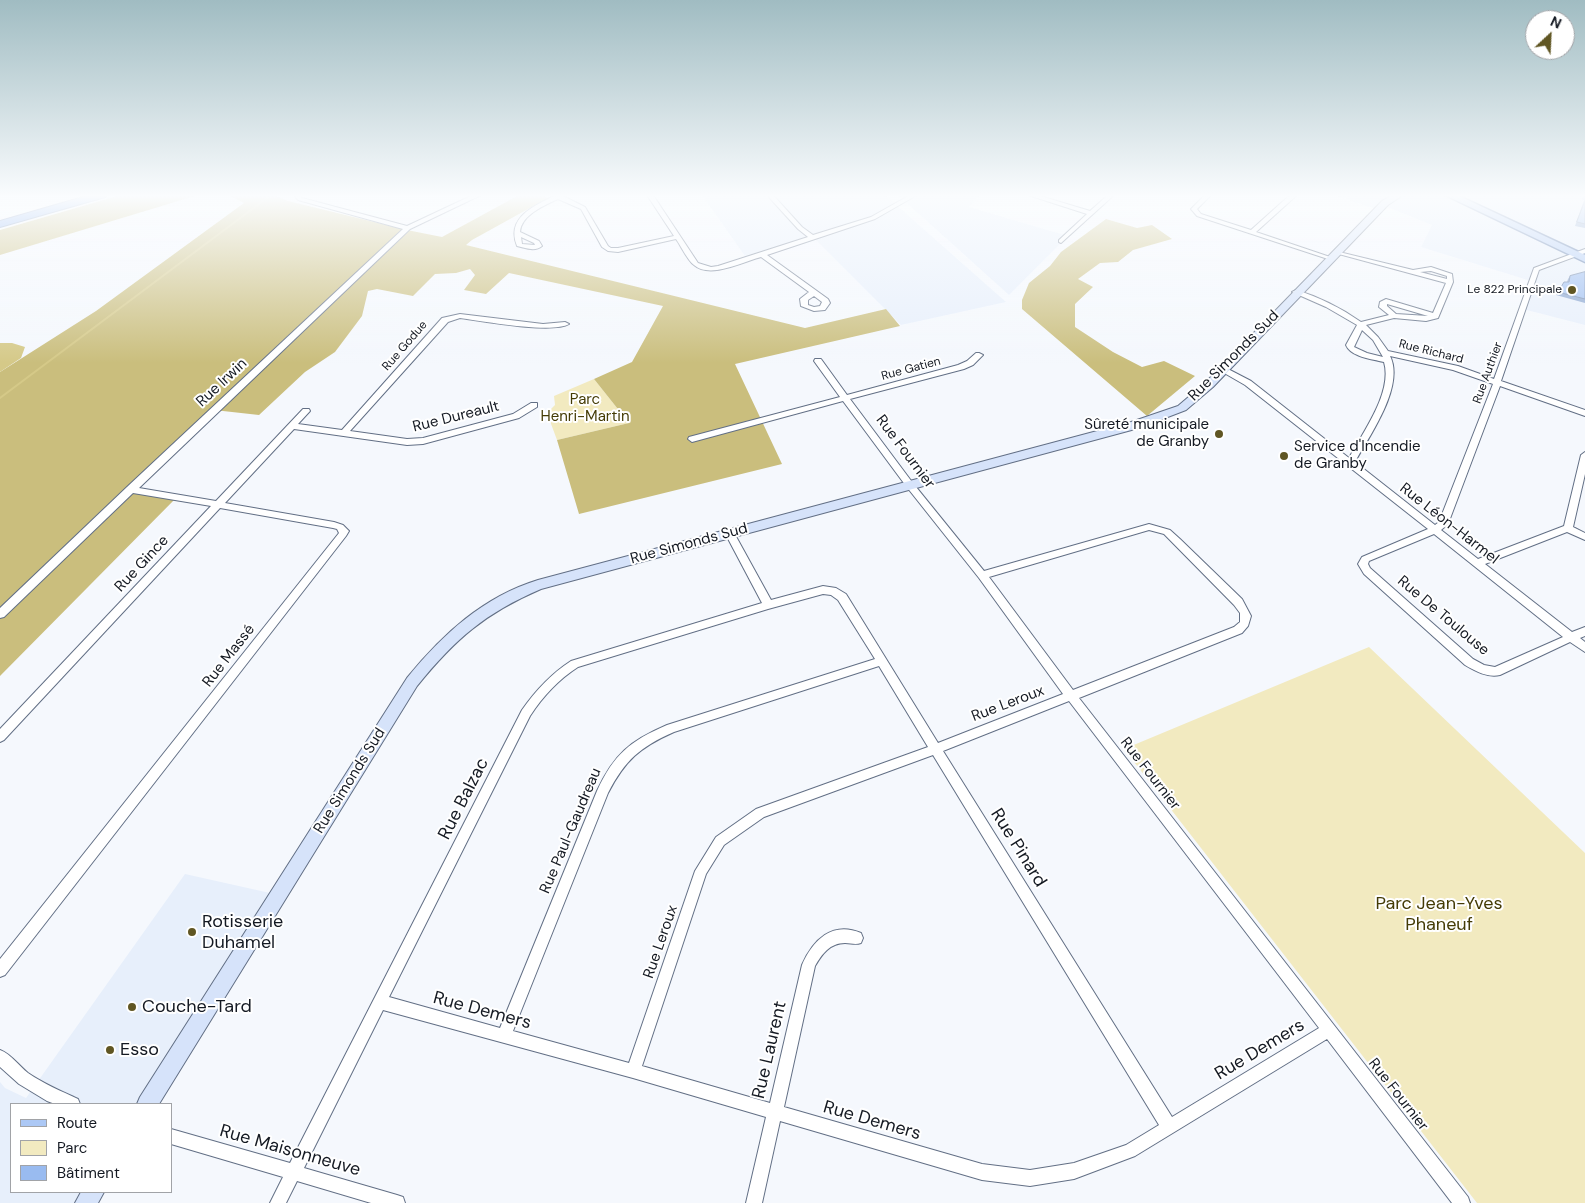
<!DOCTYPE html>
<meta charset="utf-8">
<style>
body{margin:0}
#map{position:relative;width:1585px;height:1203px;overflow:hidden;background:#f5f8fd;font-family:"DM Sans",sans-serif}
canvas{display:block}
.legend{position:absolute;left:10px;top:1103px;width:162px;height:90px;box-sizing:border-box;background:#fff;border:1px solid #a1a3a7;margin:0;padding:6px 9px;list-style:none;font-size:15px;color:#141922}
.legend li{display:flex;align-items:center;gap:10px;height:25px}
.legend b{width:25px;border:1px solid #a1a3a7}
.north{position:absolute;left:1525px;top:10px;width:50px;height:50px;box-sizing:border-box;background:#fff;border:1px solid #a1a3a7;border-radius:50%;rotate:25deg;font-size:14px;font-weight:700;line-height:20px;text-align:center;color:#141922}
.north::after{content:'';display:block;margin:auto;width:18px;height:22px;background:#605623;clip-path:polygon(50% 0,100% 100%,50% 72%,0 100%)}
</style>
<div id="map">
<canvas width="1585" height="1203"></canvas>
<ul class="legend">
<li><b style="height:6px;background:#acc8f5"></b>Route</li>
<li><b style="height:14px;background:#f2eac0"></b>Parc</li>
<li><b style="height:14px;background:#99bbf0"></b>Bâtiment</li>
</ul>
<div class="north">N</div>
</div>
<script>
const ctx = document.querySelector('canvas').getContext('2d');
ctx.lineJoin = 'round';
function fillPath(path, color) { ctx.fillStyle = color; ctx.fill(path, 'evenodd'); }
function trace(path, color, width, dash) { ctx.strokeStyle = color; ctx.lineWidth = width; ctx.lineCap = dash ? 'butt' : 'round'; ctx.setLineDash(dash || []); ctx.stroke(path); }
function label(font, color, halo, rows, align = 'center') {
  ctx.font = font + ' "DM Sans",sans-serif'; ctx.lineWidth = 4; ctx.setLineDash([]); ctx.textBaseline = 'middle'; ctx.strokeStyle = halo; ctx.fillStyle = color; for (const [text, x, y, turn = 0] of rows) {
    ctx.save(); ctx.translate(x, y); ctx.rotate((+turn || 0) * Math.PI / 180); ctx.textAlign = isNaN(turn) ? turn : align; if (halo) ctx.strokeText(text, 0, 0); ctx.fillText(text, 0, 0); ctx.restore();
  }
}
fillPath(new Path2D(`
 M702 195H885L1006 302 901 325 812 236 745 256Z
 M898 195H980L969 207 1068 236 1009 295Z
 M1334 195H1585V325L1523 309 1531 281 1421 247 1432 225 1385 206 1379 210Z
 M185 874 270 893 138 1104H11V1192H83L76 1203H0V1082L5 1088 26 1098Z`), '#e7effb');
fillPath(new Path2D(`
 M594 379 629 423 557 440 547 413 555 405 554 396Z
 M1369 647 1585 853V1203H1477L1124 749Z`), '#f2eac0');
fillPath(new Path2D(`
 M121 195H198L0 255V230Z
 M229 195H273L288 201 407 230 442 237 519 195H541L548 198 472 240 466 245 805 328 886 309 900 326 735 364 782 464 579 514 557 440 629 423 594 379 632 362 663 306 509 273 486 294 464 290 475 275 470 269 456 273 435 274 413 296 377 289 368 291 362 316 335 352 305 372 259 415 214 410 130 489 177 497 0 676V372L96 311 244 203Z
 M1106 219 1137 228 1152 225 1172 239 1133 250 1118 262 1100 263 1078 279 1093 287 1075 304V327L1113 352 1142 367 1164 361 1195 376 1147 416 1022 309V300L1029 283 1050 266 1061 252Z`), '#cabe7d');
fillPath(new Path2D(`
 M0 343H12L25 347 21 358 0 372Z`), '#d5c988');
trace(new Path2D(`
 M0 398 271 195`), '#d5c988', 2);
const street = new Path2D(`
 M294 195H300L302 198 407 226 473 195H481L410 229 139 488 216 501 303 409H309L310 411 298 424 342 430 442 318 460 314 543 324 565 322 569 324C553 334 481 321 460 318L448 322 350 431 407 439 423 438 513 414 531 403H537V407L519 418 423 444 407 445 294 429 225 503 334 522 343 525 349 531 346 536 5 975 0 977V959L339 533 337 529 333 528 220 508 4 740 0 742V729L211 506 133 493 4 617 0 618V608L127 487 403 229 298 200Z
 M553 195H564L563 196 585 207 608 246 611 248H618L674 236 647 195H653L698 263 711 267 718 266 808 237 798 229 767 195H773L802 227 813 235 871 217 910 195H917L875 219 767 255 828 299 830 303 825 310 814 311 801 306 800 299 809 292 761 257C743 262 710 279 694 265 688 261 681 246 676 239L618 252 608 251 602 247 581 209 558 199C545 205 521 215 520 232L539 241 542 246C535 252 526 248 517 246 506 218 532 207 554 196ZM521 237 534 243 535 245 522 244ZM814 296 822 302 820 306 814 307 808 305V300Z
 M1028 195H1037L1090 211 1108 195H1114L1061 243 1059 242V240L1087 214Z
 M1205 195H1211L1197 209 1201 214 1251 230 1290 195H1297L1256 232 1333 258 1328 259 1197 216 1191 209Z
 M1585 249V253L1539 270 1501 381 1585 410V416L1500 386 1448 524 1441 530 1478 559 1564 526 1581 455 1585 452V474L1573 527 1585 533V540L1567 532 1485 564 1572 632 1585 627V636L1580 638 1585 642V652L1570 642 1500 675C1488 678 1475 671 1465 665L1364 574 1358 564 1362 557 1428 529 1245 385 1219 370 1223 368H1226L1251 381 1349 458C1363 432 1393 392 1384 362 1372 359 1351 357 1346 345L1357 325 1326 307 1292 292 1296 290C1319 297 1341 308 1361 322L1389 315 1379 307 1380 302 1386 299 1433 313 1446 283 1335 253V251L1413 270 1431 267 1452 274 1453 282 1438 318 1426 321 1394 318 1366 325 1378 337 1388 351 1458 366 1494 379 1534 268ZM1431 271 1447 276V279L1420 272ZM1387 304 1428 316 1396 314 1387 306ZM1362 330 1373 340 1383 357 1367 353 1354 347ZM1390 356 1453 370 1493 384 1439 522 1435 525 1355 462C1370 435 1405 386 1390 356ZM1434 534 1563 637 1495 667 1484 665 1473 659 1370 568 1368 564 1369 561Z
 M976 353H979L983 355 973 365 964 369 850 399 912 482 984 571 1149 524 1170 530 1180 539 1242 599 1251 616 1248 626 1242 633 1079 698 1468 1197 1470 1203H1452L1327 1039 1135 1156 1074 1179 1030 1186 982 1180 780 1121 762 1203H746L766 1117 633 1078 383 1010 304 1168 397 1195 403 1197 405 1203H371L297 1181 286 1203H270L283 1177 171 1144V1129L290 1163 522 710C536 690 551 674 571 661L762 603 725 533 727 531H733L771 600 823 586 836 588 846 594 938 743 1063 694 979 578 906 486 843 401 692 442 688 439 689 437 840 397 814 361 815 359H821L847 395 958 365 967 361ZM1149 530 1164 534 1234 605 1240 613V622L1234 627 1073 690 989 577ZM823 594 831 595 838 600 875 659 667 725C630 741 614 754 597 791L500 1028 389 997 530 716C543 696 558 680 578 667L768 609ZM879 666 928 747 756 809 716 837 695 871 629 1063 513 1031 608 793C625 760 640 747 674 732ZM1069 701 1319 1028 1172 1117 943 751ZM933 755 1159 1125 1126 1145 1074 1163 1030 1170 982 1164 784 1107 815 966C822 954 830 943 845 943 851 943 855 945 861 943L863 938 861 933C832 921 813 940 802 965L770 1103 642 1066 706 874 724 845 764 817Z
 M0 1050C11 1054 19 1066 28 1073 44 1084 61 1091 78 1099L80 1104H55L47 1101 19 1084 0 1067Z`);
const secondary = new Path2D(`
 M1393 195H1403L1388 205 1213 387 1186 410 1139 428 541 589C485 613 455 639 417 686L159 1104H137L140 1097 407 678C443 634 483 597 538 580L1131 422 1178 406 1205 383 1382 201Z
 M81 1192H104L98 1203H75Z`);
const primary = new Path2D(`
 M1445 195H1457L1585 255V262Z`);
const highway = new Path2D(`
 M90 195H106L105 197 0 227V221Z`);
trace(street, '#626f85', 2);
trace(secondary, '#626f85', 2);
trace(primary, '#5373a7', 3);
trace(highway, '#5373a7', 2);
fillPath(street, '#fff');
fillPath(secondary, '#d6e3fa');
fillPath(primary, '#acc8f5');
fillPath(highway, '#75a3ee');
fillPath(new Path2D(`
 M1583 195H1585V228L1575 226 1584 200 1582 199Z
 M1585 272V303L1556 295 1564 282H1567L1568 279 1570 276Z`), '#84a1ce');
const building = new Path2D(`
 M1585 201V224L1577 222Z
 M1585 272V299L1558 292 1564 282H1569L1570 276Z`);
fillPath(building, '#99bbf0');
trace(building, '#6b83a8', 1);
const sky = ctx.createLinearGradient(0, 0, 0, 363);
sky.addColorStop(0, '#a0bcc2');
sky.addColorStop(0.54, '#fafcfe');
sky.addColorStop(1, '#fafcfe00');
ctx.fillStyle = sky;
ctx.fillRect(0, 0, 1585, 363);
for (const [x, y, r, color] of [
 [1572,290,5,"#605623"],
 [1219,434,5,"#605623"],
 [1284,456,5,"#605623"],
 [192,932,5,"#605623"],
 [132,1007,5,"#605623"],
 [110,1050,5,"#605623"]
]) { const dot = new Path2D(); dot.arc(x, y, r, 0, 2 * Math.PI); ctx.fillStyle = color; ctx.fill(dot); trace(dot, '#fff', 2); }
label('12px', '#141922', '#fff', [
 ["Le 822 Principale",1562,290]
], 'right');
label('12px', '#141922', '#fff', [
 ["Rue Godue",405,346,-49],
 ["Rue Richard",1431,352,14],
 ["Rue Gatien",911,369,-15],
 ["Rue Authier",1488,373,-70]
]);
label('15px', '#141922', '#fff', [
 ["Rue Simonds Sud",1234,356,-45],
 ["Rue Irwin",222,383,-43],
 ["Rue Dureault",456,417,-14],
 ["Rue Fournier",905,452,53],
 ["Rue Léon-Harmel",1449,524,38],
 ["Rue Simonds Sud",689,544,-15],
 ["Rue Gince",142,564,-47],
 ["Rue De Toulouse",1443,616,40],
 ["Rue Massé",229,656,-52],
 ["Rue Leroux",1008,704,-21],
 ["Rue Fournier",1150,774,52],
 ["Rue Simonds Sud",350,781,-58],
 ["Rue Paul-Gaudreau",571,831,-67],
 ["Rue Leroux",661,942,-71],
 ["Rue Fournier",1398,1095,52]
]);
label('15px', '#443b05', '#fff', [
 ["Parc",585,400],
 ["Henri-Martin",585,417]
]);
label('15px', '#141922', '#fff', [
 ["Sûreté municipale",1209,425],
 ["de Granby",1209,442],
 ["Service d'Incendie",1294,447,"left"],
 ["de Granby",1294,464,"left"]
], 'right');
label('18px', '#141922', '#fff', [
 ["Rue Balzac",464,799,-63],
 ["Rue Pinard",1018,848,58],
 ["Rue Demers",482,1011,15],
 ["Rue Laurent",770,1050,-77],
 ["Rue Demers",1260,1050,-31],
 ["Rue Demers",872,1121,16],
 ["Rue Maisonneuve",290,1151,16]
]);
label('18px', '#443b05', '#fff', [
 ["Parc Jean-Yves",1439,904],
 ["Phaneuf",1439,925]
]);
label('18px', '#141922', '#fff', [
 ["Rotisserie",202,922],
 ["Duhamel",202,943],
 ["Couche-Tard",142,1007],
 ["Esso",120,1050]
], 'left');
</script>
